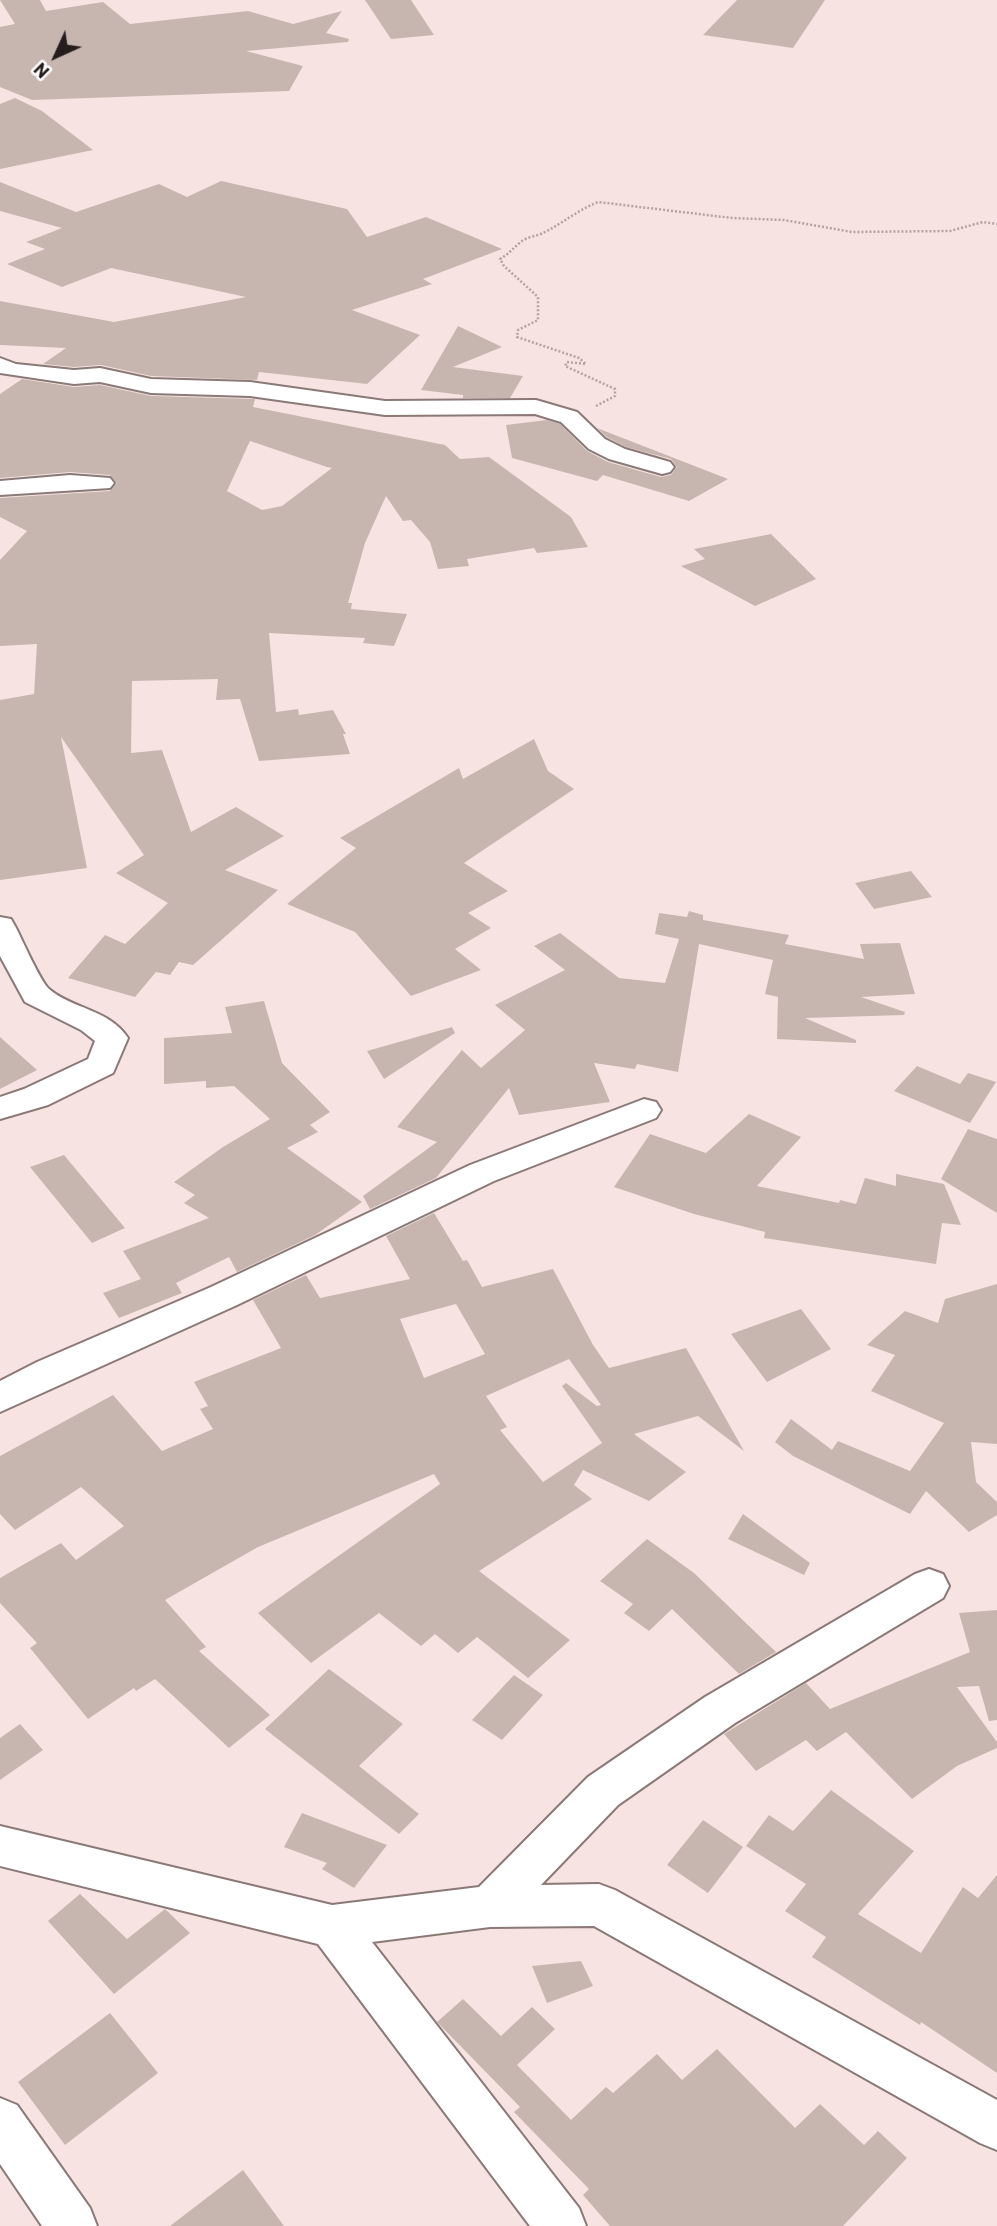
<!DOCTYPE html>
<style>
body{margin:0}
#map{position:relative;width:997px;height:2226px;overflow:hidden;background:#f7e4e2;font-family:Barlow,sans-serif}
canvas{display:block}
.north{position:absolute;left:21px;top:21px;width:70px;height:70px;-webkit-text-stroke:5px #fff;paint-order:stroke;rotate:225deg;font-size:19px;font-weight:700;line-height:28px;text-align:center;color:#251e1d}
.north::after{content:'';display:block;margin:auto;width:24px;height:32px;background:#251e1d;clip-path:polygon(50% 0,100% 100%,50% 72%,0 100%)}
</style>
<div id="map">
<canvas width="997" height="2226"></canvas>
<div class="north">N</div>
</div>
<script>
const ctx = document.querySelector('canvas').getContext('2d');
ctx.lineJoin = 'round';
function fillPath(path, color) { ctx.fillStyle = color; ctx.fill(path, 'evenodd'); }
function trace(path, color, width, dash) { ctx.strokeStyle = color; ctx.lineWidth = width; ctx.lineCap = dash ? 'butt' : 'round'; ctx.setLineDash(dash || []); ctx.stroke(path); }
fillPath(new Path2D(`
 M0 0H40L46 11 103 2 130 24 248 11 293 24 342 11 326 33 349 39 348 42 246 51 303 66 289 91 32 100 0 87V27L15 24Z
 M365 0H411L434 35 391 39Z
 M737 0H825L793 48 703 35Z
 M15 98 42 111 93 150 0 169V104Z
 M221 181 347 209 367 237 426 217 502 249 423 279 432 284 352 310 420 335 367 384 259 372 257 380 151 376 101 365 74 367 43 364 66 348 0 345V301L114 322 246 297 111 268 62 287 7 264 45 249 26 242 62 228 0 211V182L76 212 159 184 187 197Z
 M458 326 502 347 453 367 523 376 510 398H463V395L421 390Z
 M22 379 74 387 100 385 151 396 255 399 253 407 445 445 460 459 489 457 571 517 588 547 537 553 534 548 467 559 469 566 438 569 430 542 411 520 403 521 386 496 365 543 348 603H352L351 609 407 614 394 646 363 643 365 638 269 633 276 712 298 709 299 715 333 710 346 734H343L350 754 259 761 240 699 216 700 218 679 132 681 131 753 162 750 191 832 236 807 284 836 225 870 278 890 193 965 179 962 170 975 156 972 135 997 68 978 105 935 125 944 168 903 116 873 144 855 61 737 87 868 0 880V700L34 694 37 644 0 646V560L27 531 0 517V498L110 491 117 483 110 475 70 472 0 478V394ZM250 441 327 467 332 468 282 506 262 510 227 491Z
 M547 420 560 424 587 451 608 462 661 477 671 475 677 467 671 459 626 447 607 437 597 428 728 479 689 501 603 475 597 481 512 458 506 425Z
 M771 534 816 579 755 606 681 566 705 559 694 549Z
 M534 739 548 771 574 789 464 863 508 891 468 913 491 928 455 949 481 970 411 996 355 932 287 904 356 848 340 838 459 768 463 779Z
 M911 871 932 897 874 909 855 883Z
 M689 911 703 915V920L789 935 785 944 864 959 860 944 900 943 915 994 861 997 905 1012 904 1015 805 1018 856 1040V1043L777 1039 778 997 765 994 773 960 699 944 678 1072 637 1064 635 1069 594 1063 610 1102 519 1115 509 1088 436 1178 370 1209 363 1196 437 1142 397 1127 462 1050 481 1068 525 1030 495 1005 565 970 534 946 560 933 619 978 665 983 679 939 655 934 659 913 687 917Z
 M264 1001 282 1063 330 1112 310 1125 318 1132 287 1148 362 1202 315 1235 237 1272 229 1257 176 1283 182 1293 119 1318 103 1293 141 1279 123 1251 209 1218 184 1203 195 1195 174 1182 223 1147 270 1119 234 1086 206 1088V1081L164 1084V1038L232 1033 225 1007Z
 M452 1027 455 1033 384 1079 367 1051Z
 M0 1037 37 1070 0 1089Z
 M917 1066 960 1084 968 1073 996 1082 970 1123 894 1091Z
 M749 1114 801 1137 757 1186 839 1203 840 1200 856 1204 865 1178 896 1186V1174L944 1184 961 1225 942 1223 936 1264 764 1238 765 1232 694 1214 614 1187 650 1134 706 1153Z
 M968 1129 997 1139V1213L941 1179Z
 M64 1155 125 1228 92 1243 30 1167Z
 M434 1213 463 1261 467 1260 482 1287 553 1269 593 1345 609 1368 686 1348 744 1451 698 1416 634 1434 686 1472 649 1501 583 1470 574 1485 592 1499 479 1571 570 1640 528 1678 477 1637 458 1653 435 1634 421 1646 379 1613 311 1663 258 1613 440 1484 434 1474 258 1547 165 1600 206 1647 199 1651 270 1715 229 1748 155 1679 136 1691 134 1688 88 1719 30 1648 37 1643 0 1603V1578L61 1543 76 1560 124 1526 81 1487 15 1530 0 1514V1456L113 1395 162 1451 213 1429 200 1409 208 1406 194 1382 281 1348 253 1300 306 1275 320 1298 410 1279 386 1236ZM456 1304 485 1354 424 1378 400 1319ZM569 1359 601 1405 597 1406 566 1383 562 1386 602 1443 543 1482 500 1430 507 1427 486 1396Z
 M997 1284V1444L971 1442 976 1482 997 1502V1515L969 1532 926 1491 910 1514 793 1456 775 1442 791 1419 832 1450 838 1441 910 1471 944 1423 871 1391 895 1355 867 1345 905 1311 938 1323 945 1299Z
 M801 1309 831 1349 767 1382 731 1334Z
 M743 1514 810 1563 804 1575 728 1539Z
 M647 1539 694 1573 776 1652 739 1674 672 1609 649 1631 624 1613 633 1604 600 1581Z
 M997 1610V1720L989 1721 979 1686 957 1687 997 1742V1748L957 1766 912 1799 846 1732 817 1751 806 1740 756 1771 724 1734 806 1683 830 1709 970 1652 959 1613Z
 M329 1669 403 1724 359 1766 419 1814 399 1834 265 1729Z
 M514 1675 543 1695 502 1740 472 1720Z
 M20 1724 43 1750 0 1780V1738Z
 M831 1790 914 1851 858 1914 921 1953 963 1887 978 1898 997 1875V2073L921 2022 920 2025 812 1957 826 1937 785 1911 806 1884 746 1846 769 1815 793 1831Z
 M302 1813 387 1845 354 1888 322 1869 327 1863 284 1847Z
 M703 1820 743 1847 708 1893 667 1865Z
 M80 1894 127 1939 165 1909 190 1933 114 1994 48 1921Z
 M581 1961 593 1986 547 2003 532 1966Z
 M463 1999 501 2036 532 2007 555 2029 517 2065 571 2120 606 2087 613 2093 657 2054 682 2080 717 2049 795 2128 820 2104 864 2145 878 2131 907 2158 843 2226H610L583 2195 589 2189 514 2112 520 2107 437 2022Z
 M110 2013 158 2073 65 2145 18 2082Z
 M243 2170 284 2226H170Z`), '#c7b6b0');
const minor = new Path2D(`
 M0 358 16 364 74 370 100 368 151 379 250 382 385 401 536 400 577 412 605 439 625 449 670 462 674 467 670 472 662 474 609 459 589 449 561 422 535 414 385 415 250 396 151 393 100 382 74 384 0 373Z
 M70 475 110 478 114 483 110 488 0 495V481Z
 M0 917 11 919 15 926C22 939 40 981 49 989 72 1009 109 1009 128 1038L113 1073 48 1105 0 1119V1097L24 1089 88 1059 95 1041 81 1030 25 1002 0 956Z
 M644 1099 656 1102 661 1110 656 1118 494 1181 237 1305 0 1412V1381L37 1362 211 1287 470 1165Z
 M929 1569 943 1574 949 1586 943 1598 735 1723 618 1805 541 1885 599 1884 615 1890 997 2100V2150L980 2143 594 1926 490 1927 372 1942 579 2208 586 2226H530L318 1944 0 1866V1826L332 1905 479 1887 588 1777 705 1697 915 1574Z
 M0 2098 17 2105 90 2208 97 2226H42L0 2164Z`);
trace(minor, '#8a7977', 4);
trace(new Path2D(`
 M596 406 615 396V389L565 366 567 362 586 364 579 358 517 337 518 330 538 320V297L504 266 500 259C509 254 514 247 522 241 527 237 537 236 543 233 563 223 578 210 598 202L732 218 784 220 852 232 950 231 983 222 997 224`), '#b2a3a1', 2.5, [2, 2]);
fillPath(minor, '#fff');
</script>
